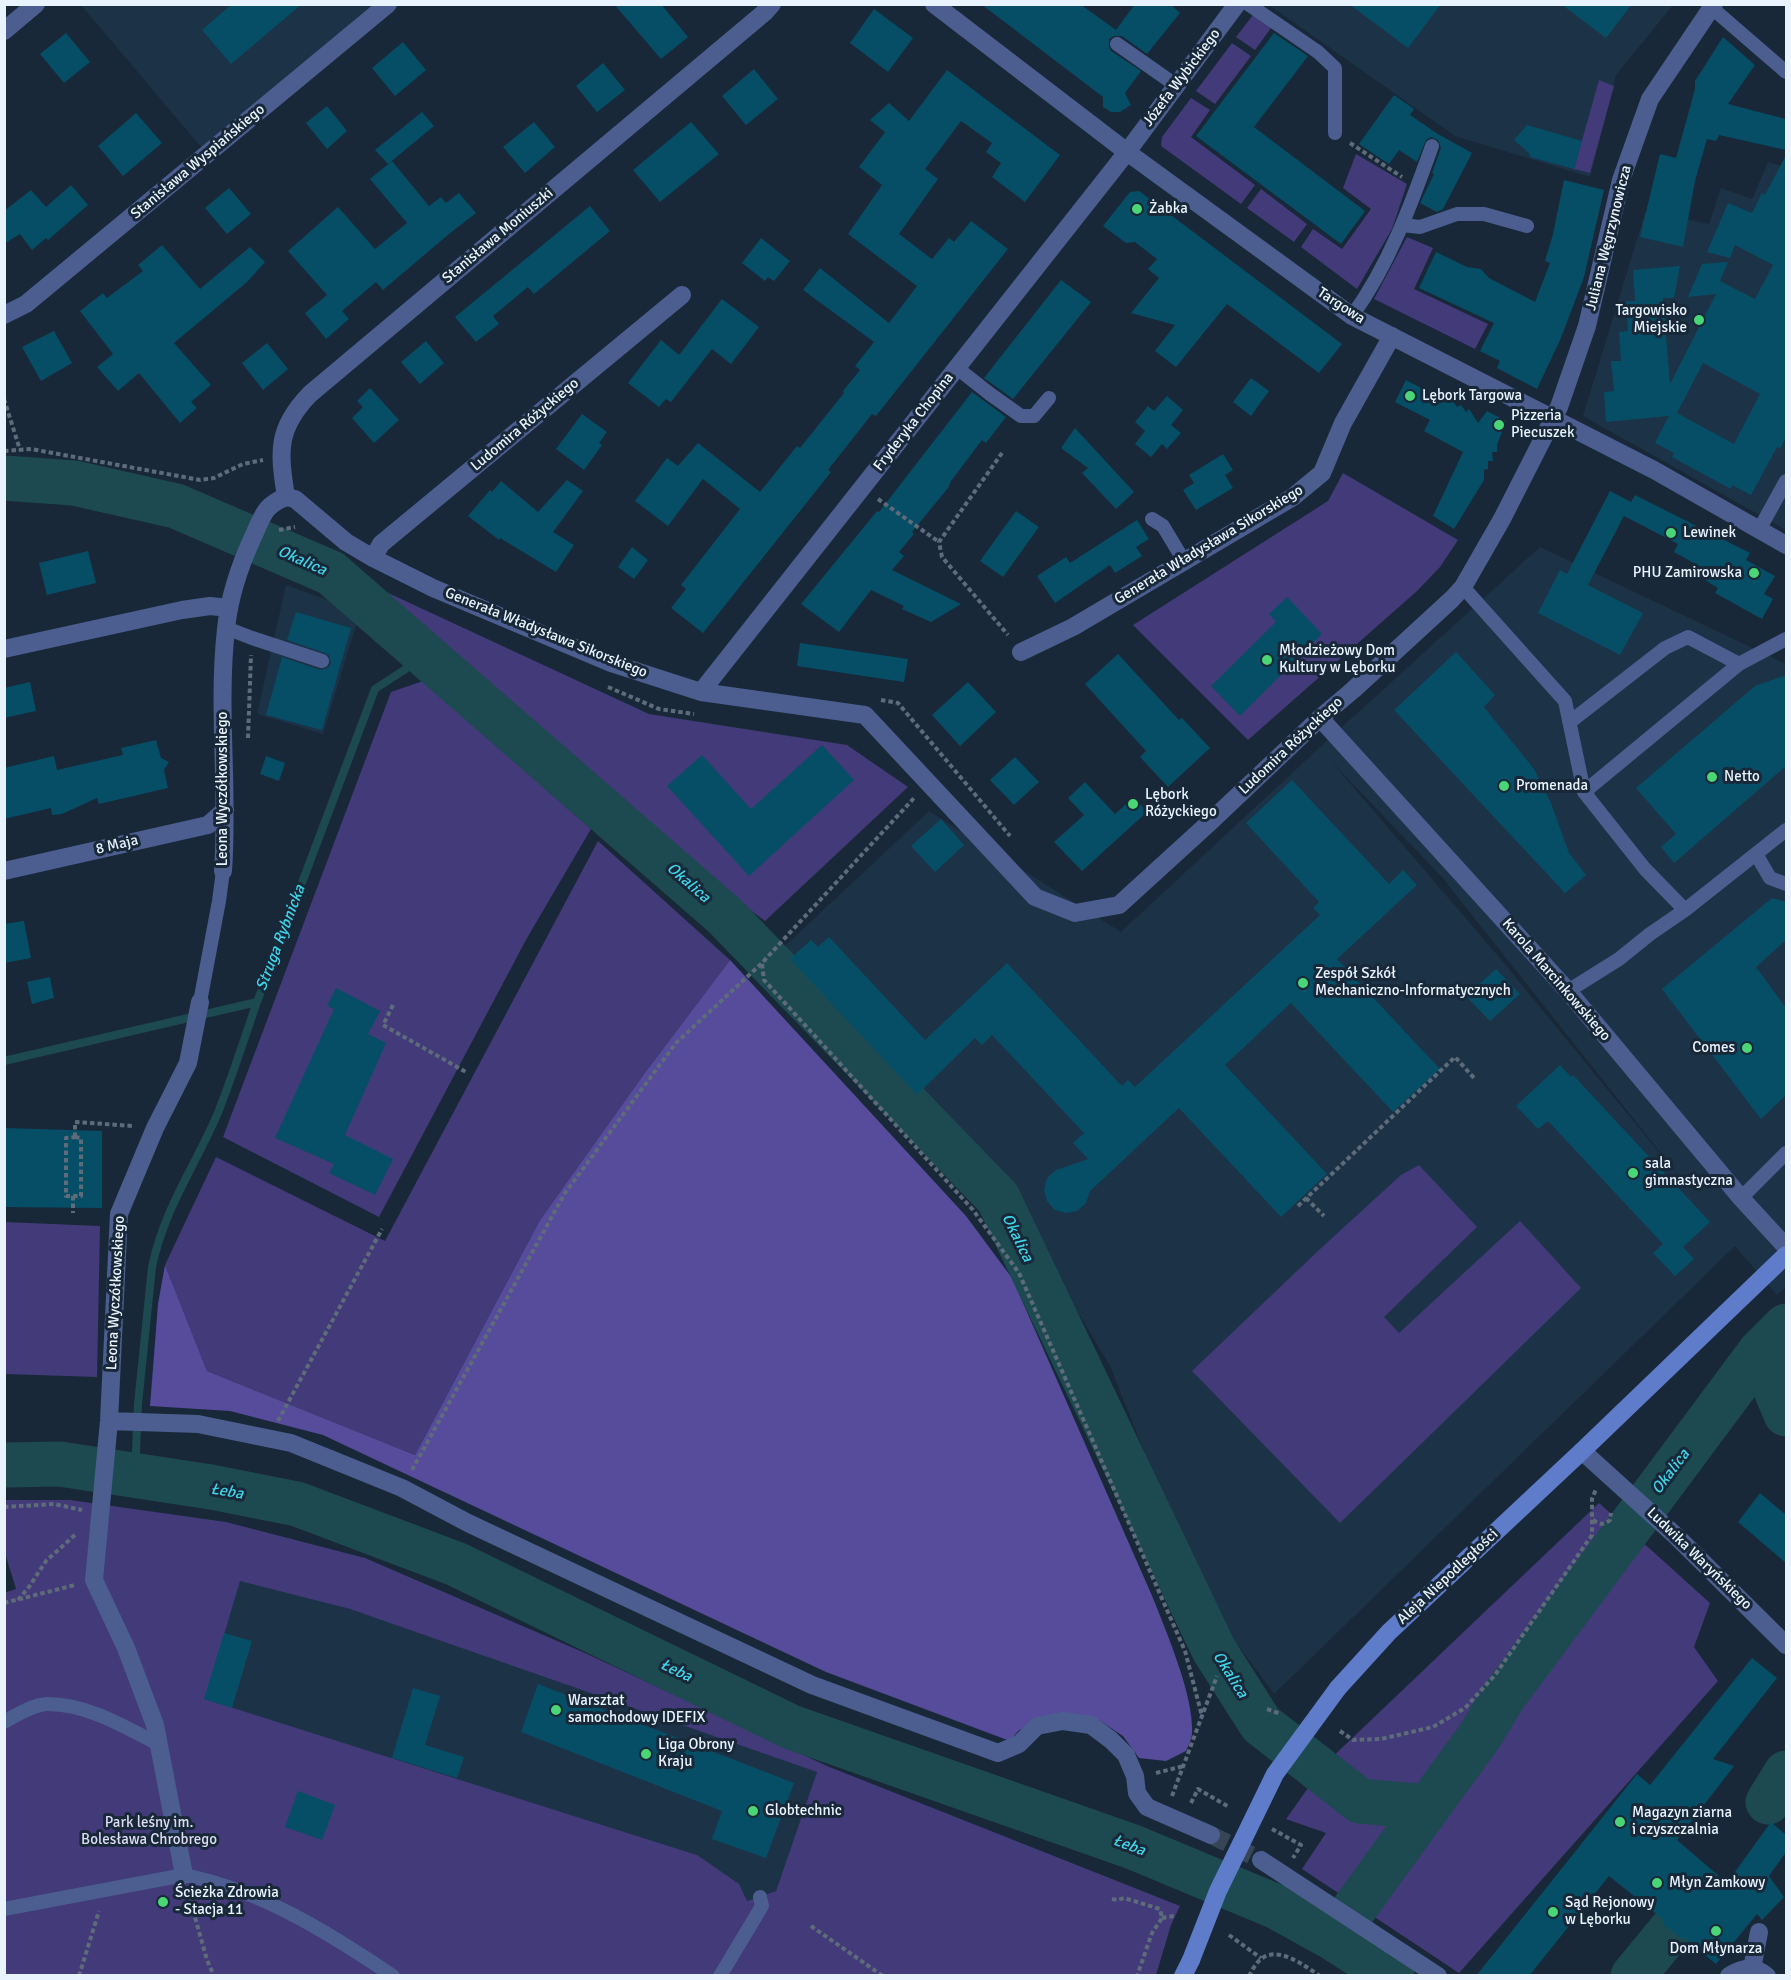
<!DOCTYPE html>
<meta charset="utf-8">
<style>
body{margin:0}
#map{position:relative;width:1791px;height:1980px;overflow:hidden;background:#182838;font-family:Signika,sans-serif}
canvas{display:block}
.frame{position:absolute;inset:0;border:6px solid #e8f3fe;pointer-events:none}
</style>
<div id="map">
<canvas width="1791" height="1980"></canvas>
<div class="frame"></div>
</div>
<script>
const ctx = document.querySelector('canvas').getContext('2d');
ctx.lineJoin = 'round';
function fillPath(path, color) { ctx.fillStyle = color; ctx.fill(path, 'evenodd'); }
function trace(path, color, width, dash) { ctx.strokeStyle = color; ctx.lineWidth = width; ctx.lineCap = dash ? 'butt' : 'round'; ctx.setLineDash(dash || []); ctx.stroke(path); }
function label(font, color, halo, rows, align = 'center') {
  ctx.font = font + ' Signika,sans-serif'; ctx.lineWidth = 6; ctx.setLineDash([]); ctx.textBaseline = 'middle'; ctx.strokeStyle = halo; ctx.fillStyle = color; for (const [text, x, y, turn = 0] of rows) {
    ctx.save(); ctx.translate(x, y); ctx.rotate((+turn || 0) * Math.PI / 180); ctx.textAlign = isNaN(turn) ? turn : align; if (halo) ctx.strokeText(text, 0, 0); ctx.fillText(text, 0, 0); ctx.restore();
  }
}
fillPath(new Path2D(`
 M81 5H388L207 154Z
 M1269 5H1673L1616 75 1590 177 1455 136Z
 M1768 162 1786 167V530L1583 416 1646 210 1709 224 1721 188 1752 199Z
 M1540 547 1786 664V1287L1777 1295 1735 1246 1274 1694 1223 1625 1147 1459 1110 1366 999 1180 771 959 929 811 1121 932 1319 748ZM1330 760 1441 876 1694 1195 1499 957Z
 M286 585 360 612 323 734 257 714Z
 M240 1580 350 1609 528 1666 817 1772 776 1891 747 1901 697 1855 204 1699Z`), '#1c3247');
fillPath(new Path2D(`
 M1253 15 1271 28 1255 50 1236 37Z
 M1232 43 1251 56 1215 104 1196 91Z
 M1599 80 1614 86 1590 173 1574 169Z
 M1191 98 1210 110 1191 137 1255 185 1241 204 1161 146 1162 137Z
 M1356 154 1407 184 1392 229 1357 289 1301 247 1313 229 1342 249 1371 209 1343 188Z
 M1261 189 1307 224 1294 242 1247 208Z
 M1407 237 1433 248 1414 289 1488 324 1475 349 1374 299Z
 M1343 473 1458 540 1440 567 1417 591 1248 740 1133 625 1328 501Z
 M371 585 649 714 847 745 908 787 765 921 670 850 363 586Z
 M423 681 591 829 527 938 379 1217 223 1137 391 692Z
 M598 841 730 960 644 1074 540 1220 415 1455 207 1371 165 1265 216 1157 385 1241Z
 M1419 1165 1477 1227 1384 1317 1399 1333 1520 1221 1581 1288 1340 1523 1192 1371 1319 1250 1401 1175Z
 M5 1222 100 1226 97 1377 5 1374Z
 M5 1500H70L226 1522 365 1558 585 1653 827 1766 1180 1906 1171 1925 1156 1975H5L4 1593 16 1589 5 1553ZM240 1581 350 1609 817 1772 776 1891 747 1901 739 1884 697 1855 205 1699Z
 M1599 1503 1710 1603 1694 1647 1718 1681 1459 1973 1302 1869 1326 1833 1286 1819 1325 1764Z`), '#423a79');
fillPath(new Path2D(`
 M730 960 966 1216 1012 1278 1153 1598C1167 1634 1194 1696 1192 1733 1192 1739 1188 1746 1186 1751L1166 1761 1139 1758 1123 1736 1099 1720 1039 1718 1018 1731 1010 1741 826 1672 323 1435 230 1411 150 1406 158 1304 165 1265 207 1371 415 1455 540 1220 644 1074Z`), '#564c9b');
trace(new Path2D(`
 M4 1061 257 1002 375 689 427 655
 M135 1475 138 1404 152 1267C164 1209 194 1168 217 1115 232 1078 244 1039 257 1002`), '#1d4a50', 8);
trace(new Path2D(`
 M4 478 74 483 176 506 331 573 725 916 998 1198 1214 1650 1261 1724 1360 1801 1428 1807 1479 1737 1504 1696 1760 1352
 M1786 1326 1760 1352 1786 1414
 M4 1465 60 1464 211 1487 297 1504 456 1564 791 1727 1133 1847 1277 1907 1333 1938 1392 1976
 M1768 1802 1786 1773
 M1333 1938 1428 1807
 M1633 1976 1670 1931`), '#1d4a50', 45);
fillPath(new Path2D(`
 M232 4H302L231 64 202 30Z
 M614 4H661L688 37 661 59Z
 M981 4H1080L1116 30 1135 4H1170L1180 13 1147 54 1122 36H1114L1109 39V47L1111 51 1141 71 1125 93 1131 105 1120 112H1111L1103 107V97Z
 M1349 4H1441L1408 48Z
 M1561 4H1632L1606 38Z
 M874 9 913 38 888 72 850 43Z
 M66 33 90 62 64 83 40 54Z
 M1274 33 1308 56 1254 127 1365 211 1341 244 1196 136Z
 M1723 37 1755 65 1728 104 1786 119V150L1719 135 1716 141 1707 139 1695 181 1683 247 1640 237 1660 154 1676 158 1695 89V81Z
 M403 42 426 70 395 96 372 68Z
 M603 63 625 90 597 112 576 86Z
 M754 69 778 99 746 125 722 96Z
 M947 70 1060 155 1025 202 992 177 1001 163 986 152 992 143 961 121 925 169 938 179 899 234 932 259 949 238 954 242 971 221 1008 249 876 416 872 414 828 470 831 472 703 633 671 608 686 589 681 585 740 509 703 479 668 526 635 501 667 458 678 466 698 443 760 492 797 446 800 448 844 393 843 391 860 370 855 366 874 342 803 290 820 268 889 323 917 286 848 234 882 185 859 167 885 132 870 120 889 103 909 121Z
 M1394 95 1414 109 1410 115 1438 134 1472 153 1443 209 1437 212 1420 203 1434 174 1432 173 1441 148 1438 140 1431 137 1426 140 1417 162 1399 150 1389 164 1359 144Z
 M327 106 347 131 327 149 306 123Z
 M422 112 434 126 388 164 375 150Z
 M136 113 162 143 123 176 98 146Z
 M534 122 555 147 525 173 503 147Z
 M691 122 719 154 660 202 633 170Z
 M1527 125 1582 141 1574 169 1530 157V154L1514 140Z
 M1786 155V437L1780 449 1777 447 1751 495 1732 485 1731 489 1672 457 1674 453 1655 443 1669 416 1606 422 1604 392 1614 391 1611 361H1621L1619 332 1628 331 1626 301H1635L1633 270 1680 266 1674 298H1663L1670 384 1716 294 1688 297 1702 264 1728 262 1720 281 1755 299 1773 265 1735 245 1730 258 1707 252 1728 203 1752 213 1762 193 1765 195ZM1703 363 1760 394 1734 444 1677 413Z
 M392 161 429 206 441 197 446 203 459 193 476 213 449 234 383 290 376 282 342 311 349 319 326 339 305 313 327 295 288 251 338 207 375 249 407 223 370 179Z
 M1564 180 1604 190 1584 277 1561 338 1537 389 1497 368 1500 361 1480 351 1494 323 1419 288 1436 252 1467 267 1481 269 1489 278 1535 302 1550 263 1545 261 1553 234Z
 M71 185 88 205 48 240 46 238 32 250 20 234 4 244V211L31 190 46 207Z
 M229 188 251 214 227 234 205 208Z
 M1139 191 1342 344 1319 373 1227 304 1176 367 1155 351 1175 325 1131 313 1159 278 1148 269 1157 259 1135 242 1126 243 1103 226 1130 192Z
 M590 206 610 231 534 294 528 287 493 316 499 324 476 342 455 317Z
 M761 238 790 261 774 281 768 277 765 281 742 263Z
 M162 245 200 289 250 247 265 262 247 282 174 343 211 385 191 402 197 408 180 423 139 373 118 391 97 367 113 354 80 311 103 293 107 298 143 271 138 265Z
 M1061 280 1091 302 1013 399 984 378Z
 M722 299 759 327 731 364 712 349 671 402 666 399 659 407 628 383 661 340 679 355Z
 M54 331 72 363 41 381 22 347Z
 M426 341 444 363 420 384 401 362Z
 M267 343 288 369 263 390 242 363Z
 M1251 378 1269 391 1251 416 1233 402Z
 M1406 380 1449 403 1453 401 1457 407 1461 405 1466 412 1469 409 1478 423 1487 411 1506 421 1497 445V452H1492L1493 461H1488V469L1484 470V480L1454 529 1433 516 1463 452 1424 431 1430 420 1395 402Z
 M370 388 399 420 374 443 352 418 363 407 357 401Z
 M972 392 1006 417 986 443 982 440 951 481 948 488 912 532 914 534 899 552 904 556 892 570 961 604 931 622 902 609 904 606 871 590 839 632 801 604 877 511 879 512Z
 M1167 396 1183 410 1171 425 1181 433 1167 449 1162 444 1151 457 1135 444 1145 431 1135 422 1148 406 1154 411Z
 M582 414 607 432 599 443 602 445 584 470 556 449Z
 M1075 428 1134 492 1116 509 1082 473 1088 468 1061 448Z
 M1223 454 1233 470 1225 475 1233 488 1196 510 1183 490 1194 483 1189 475Z
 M567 480 583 491 553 532 574 545 556 572 500 538 499 540 468 516 490 490 492 492 501 481 538 512Z
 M1610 491 1631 502 1635 495 1750 553 1746 560 1775 576 1764 594 1773 599 1762 619 1715 593 1718 588 1697 575 1701 567 1674 552 1678 544 1624 516 1627 510 1588 585 1643 613 1620 655 1538 613 1560 570 1567 574Z
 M1016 511 1039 527 1003 577 980 561Z
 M1137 520 1149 539 1136 547 1142 556 1115 573 1110 565 1055 603 1037 576 1066 557 1070 563Z
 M632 547 648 560 634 579 618 567Z
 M88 551 96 583 47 595 39 563Z
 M1287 597 1322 634 1240 716 1211 686 1276 622 1269 614Z
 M296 612 351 628 322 730 266 715 282 657 320 670 328 668 331 663 329 655 325 653 287 640Z
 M800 643 908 659 904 682 797 666Z
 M1456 652 1495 695 1484 707 1534 769 1551 803 1569 853 1586 875 1565 893 1394 710Z
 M1118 654 1179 720 1182 718 1210 748 1168 787 1140 757 1146 751 1085 684Z
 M1786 675V766L1674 863 1661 847 1676 834 1636 788 1755 686Z
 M30 682 36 711 4 718V688Z
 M968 682 996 712 960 746 932 715Z
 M156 740 161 758 169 762 164 770 168 788 99 804 97 798 62 814 52 815 51 808 4 819V768L54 756 57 770 123 755 121 748Z
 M822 745 854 780 749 876 667 786 702 755 751 809Z
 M266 756 285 763 279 781 260 774Z
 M1015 757 1039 782 1014 805 990 780Z
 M1292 780 1389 884 1403 870 1417 885 1337 959 1440 1069 1393 1112 1291 1003 1225 1065 1327 1174 1281 1217 1179 1108 1090 1191 1086 1203 1077 1211 1066 1213 1055 1210 1047 1201 1044 1190 1047 1178 1056 1170 1088 1159 1073 1143 1084 1133 992 1035 982 1045 975 1038 917 1095 790 959 811 940 818 947 829 937 925 1040 1007 963 1122 1086 1128 1080 1135 1087 1320 915 1313 908 1319 902 1246 823Z
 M1085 782 1115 814 1134 797 1147 812 1082 871 1054 842 1084 815 1068 798Z
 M941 819 964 845 935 872 911 846Z
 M1772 898 1786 902V940L1756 967 1786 1008V1095L1761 1119 1662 989Z
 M24 921 31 958 4 963V924Z
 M1496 969 1520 994 1490 1021 1466 996Z
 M50 977 54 998 32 1004 27 982Z
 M336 988 380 1011 368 1034 386 1043 345 1135 393 1159 375 1195 329 1173 334 1164 275 1138 334 1009 327 1006Z
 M1560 1065 1571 1077 1573 1075 1710 1222 1683 1247 1694 1259 1675 1276 1653 1253 1663 1244 1548 1121 1538 1129 1516 1106Z
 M4 1128 102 1131V1208L4 1207Z
 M1760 1493 1786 1515V1563L1738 1522Z
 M224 1633 252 1641 232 1708 204 1699Z
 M1752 1658 1777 1678 1713 1759 1734 1766 1677 1840 1727 1883 1771 1822 1786 1835V1852L1769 1876 1784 1897 1762 1920 1757 1914 1716 1964 1683 1937 1682 1939 1662 1923 1664 1920 1609 1876 1529 1976H1476L1637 1774 1650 1785Z
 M538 1684 794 1783 766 1858 712 1839 722 1811 521 1732Z
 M413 1688 440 1696 425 1745 464 1757 457 1778 392 1758Z
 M298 1791 335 1805 322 1840 285 1827Z`), '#064e66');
trace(new Path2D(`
 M1211 1835 1261 1860`), '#374656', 18, [18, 9]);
trace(new Path2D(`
 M1350 143 1402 177
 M4 399 20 450
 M4 451 31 449 200 480 214 478 243 464 263 460
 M1002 453 939 542 942 557 1008 635
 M878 499 939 542
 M279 530 295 527
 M608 687 659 709 694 714
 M881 700 898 703 1010 836
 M248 738 251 655
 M762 964 764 980 973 1210 1019 1273 1185 1651 1202 1716
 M393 1005 383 1025 466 1072
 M75 1137 81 1138V1196H66V1138Z
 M75 1137V1122L133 1126
 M73 1196V1213
 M1306 1198 1324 1216
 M1298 1206 1455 1057 1474 1078
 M278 1421 382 1229
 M412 1470 565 1193 676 1043 762 963 914 798
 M4 1507 54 1504 82 1510
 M1593 1520C1600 1525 1604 1525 1610 1520L1611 1513
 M18 1600 29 1587 46 1561 76 1534
 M4 1603 75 1585
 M1267 1709 1281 1714
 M1340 1731 1353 1740 1381 1739 1433 1727 1465 1708 1495 1675 1592 1535V1499L1596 1489
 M1156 1773 1184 1766
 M1172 1796 1217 1676
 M1191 1803 1198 1789 1229 1807
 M1272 1829 1301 1845 1293 1858
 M189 1896 207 1960 214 1976
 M1112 1899 1117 1900 1124 1898 1160 1909 1162 1918 1152 1933 1137 1976
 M1162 1918 1174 1916
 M811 1926 883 1976
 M1229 1935 1261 1958
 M79 1976 99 1911
 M1249 1976C1252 1971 1255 1964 1260 1960 1277 1944 1305 1966 1320 1976`), '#5e6c7a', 4, [4.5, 3]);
trace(new Path2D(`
 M1248 4 1318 52 1335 68V133
 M1712 8 1786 72
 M1117 44 1177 86
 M1403 225 1420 227 1457 214H1484L1527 226
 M1352 316C1389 265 1411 205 1432 146
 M957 368 990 394 1021 416H1034L1049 398
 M1152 519 1163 526 1184 561
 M1759 530 1786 481
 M1463 587 1565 701 1584 792 1645 869 1685 910
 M226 628 252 638 322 661
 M1570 722 1665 648 1688 637 1739 664
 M1584 792 1739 664 1786 639
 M1756 854 1770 878 1786 884
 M1568 991 1619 959 1650 934 1685 910 1786 830
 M200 1002 219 901 223 871
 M1741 1198 1786 1153
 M4 1722C16 1715 34 1704 48 1704 87 1704 125 1727 158 1744
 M4 1909 184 1875C261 1890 329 1933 393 1976
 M720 1976 762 1906 760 1897`), '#4b5e8f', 14);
trace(new Path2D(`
 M934 4 1127 152 1352 316 1654 470 1786 545
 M4 31 36 4
 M4 315 26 304 388 4
 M286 497 295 499 346 542 373 558 433 588 611 663 701 692 865 715 1035 897 1075 913 1119 905 1209 823 1320 718 1353 690 1452 599 1463 587 1502 519 1559 407 1587 326 1621 180 1650 99 1714 4
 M286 497C279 452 276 429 310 394L765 12 772 4
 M373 558 381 544 682 295
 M4 649 182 610 210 606 229 608
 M1021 652 1073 627 1293 497 1322 473 1343 423 1392 336
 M701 692 1127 152 1237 4
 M1320 718 1568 991 1741 1198 1786 1247
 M4 871 208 825 225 810
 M223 871C229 790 217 709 226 629 229 599 240 565 253 537 263 516 263 506 286 497
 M109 1421 198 1424 291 1443 402 1488 468 1523 812 1685 998 1753 1019 1744 1037 1726 1063 1721 1091 1725 1111 1740 1126 1755 1135 1776 1137 1793 1147 1807 1211 1835
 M1582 1451 1676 1536 1786 1645
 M1261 1860 1438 1976
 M184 1875 155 1725 126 1648 94 1580 109 1421 119 1214 155 1128 188 1063 200 1002
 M1752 1969 1759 1932
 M1729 1976C1741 1968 1754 1965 1767 1976`), '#4b5e8f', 18);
trace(new Path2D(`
 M1338 1688 1389 1632 1582 1451 1786 1255
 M1183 1976 1191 1960`), '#5e7cca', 18);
trace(new Path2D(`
 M1191 1960 1218 1891 1275 1774 1338 1688`), '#5e7cca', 18);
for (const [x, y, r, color] of [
 [1137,209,6,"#4ad677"],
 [1699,320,6,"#4ad677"],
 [1410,396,6,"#4ad677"],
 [1499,425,6,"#4ad677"],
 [1671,533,6,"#4ad677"],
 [1754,573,6,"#4ad677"],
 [1267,660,6,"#4ad677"],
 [1712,777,6,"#4ad677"],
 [1504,786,6,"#4ad677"],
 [1133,804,6,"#4ad677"],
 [1303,983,6,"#4ad677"],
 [1747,1048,6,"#4ad677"],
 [1633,1173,6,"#4ad677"],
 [556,1710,6,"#4ad677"],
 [646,1754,6,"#4ad677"],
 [753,1811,6,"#4ad677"],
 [1620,1822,6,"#4ad677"],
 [1657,1883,6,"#4ad677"],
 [163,1902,6,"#4ad677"],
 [1553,1912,6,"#4ad677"],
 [1716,1931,6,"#4ad677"]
]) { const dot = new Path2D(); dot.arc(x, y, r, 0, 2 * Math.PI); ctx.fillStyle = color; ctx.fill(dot); trace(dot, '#182838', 2); }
label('15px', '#e8f3fe', '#182838', [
 ["Józefa Wybickiego",1182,78,-53],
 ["Stanisława Wyspiańskiego",198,162,-40],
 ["Stanisława Moniuszki",498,236,-40],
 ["Juliana Węgrzynowicza",1609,238,-76],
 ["Targowa",1341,306,33],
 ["Fryderyka Chopina",914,422,-52],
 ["Ludomira Różyckiego",525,425,-40],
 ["Generała Władysława Sikorskiego",1209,545,-31],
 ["Generała Władysława Sikorskiego",546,633,22],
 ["Ludomira Różyckiego",1291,746,-43],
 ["Leona Wyczółkowskiego",223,789,-90],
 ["8 Maja",117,845,-13],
 ["Karola Marcinkowskiego",1556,980,49],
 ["Leona Wyczółkowskiego",116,1293,-87],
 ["Ludwika Waryńskiego",1699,1559,44],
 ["Aleja Niepodległości",1448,1577,-43]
]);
label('15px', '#e8f3fe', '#182838', [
 ["Żabka",1149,209],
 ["Targowisko",1687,311,"right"],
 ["Miejskie",1687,328,"right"],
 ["Lębork Targowa",1422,396],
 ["Pizzeria",1511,416],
 ["Piecuszek",1511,433],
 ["Lewinek",1683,533],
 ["PHU Zamirowska",1742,573,"right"],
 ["Młodzieżowy Dom",1279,651],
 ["Kultury w Lęborku",1279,668],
 ["Netto",1724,777],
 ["Promenada",1516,786],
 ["Lębork",1145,795],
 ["Różyckiego",1145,812],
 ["Zespół Szkół",1315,974],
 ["Mechaniczno-Informatycznych",1315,991],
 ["Comes",1735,1048,"right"],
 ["sala",1645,1164],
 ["gimnastyczna",1645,1181],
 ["Warsztat",568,1701],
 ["samochodowy IDEFIX",568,1718],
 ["Liga Obrony",658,1745],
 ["Kraju",658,1762],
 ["Globtechnic",765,1811],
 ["Magazyn ziarna",1632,1813],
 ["i czyszczalnia",1632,1830],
 ["Młyn Zamkowy",1669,1883],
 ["Ścieżka Zdrowia",175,1893],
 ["- Stacja 11",175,1910],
 ["Sąd Rejonowy",1565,1903],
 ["w Lęborku",1565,1920],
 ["Dom Młynarza",1716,1949,"center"]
], 'left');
label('15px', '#dcdcf3', '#182838', [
 ["Park leśny im.",149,1823],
 ["Bolesława Chrobrego",149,1840]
]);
label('italic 16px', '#3fd4e8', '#182838', [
 ["Okalica",302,561,24],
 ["Okalica",688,883,41],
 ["Struga Rybnicka",281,938,-69],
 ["Okalica",1017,1238,64],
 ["Okalica",1671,1472,-53],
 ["Łeba",227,1492,9],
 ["Łeba",676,1671,26],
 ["Okalica",1230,1675,58],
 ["Łeba",1129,1846,21]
]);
</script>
